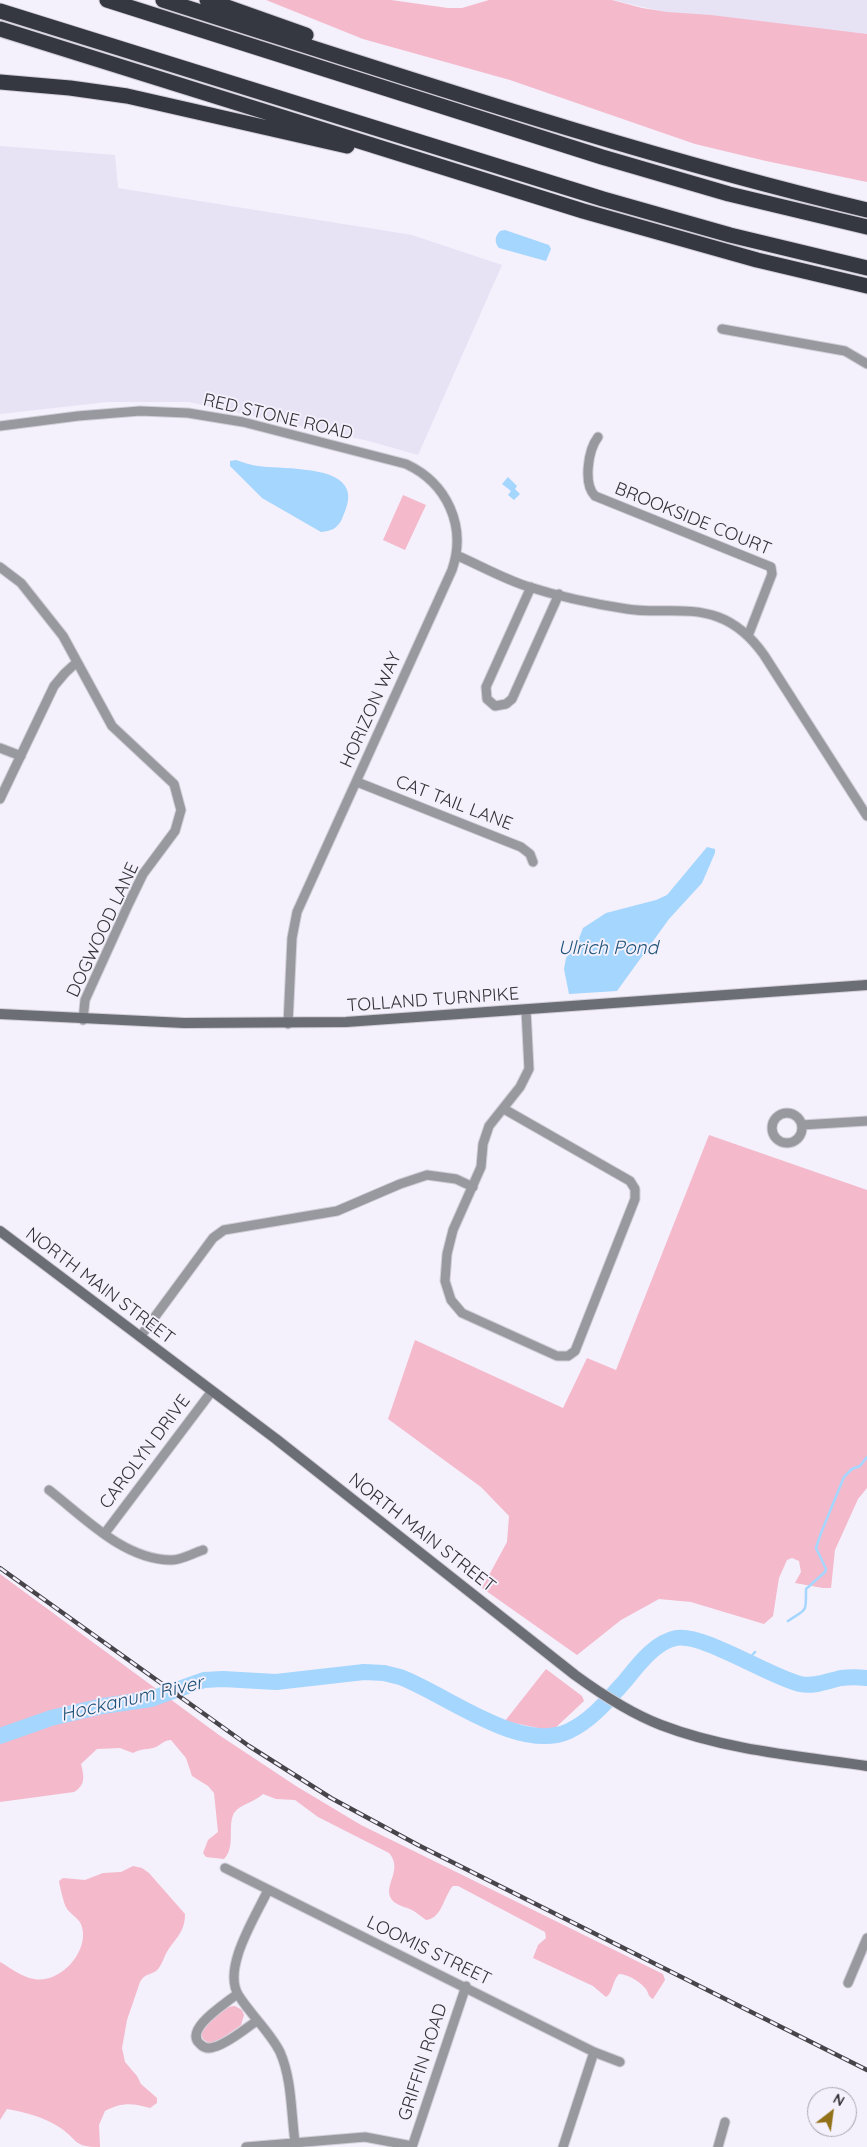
<!DOCTYPE html>
<style>
body{margin:0}
#map{position:relative;width:867px;height:2147px;overflow:hidden;background:#f4f0fc;font-family:Quicksand,sans-serif}
canvas{display:block}
.north{position:absolute;left:807px;top:2087px;width:50px;height:50px;box-sizing:border-box;background:#f4f0fc;border:1px solid #a7a4ad;border-radius:50%;rotate:30deg;font-size:14px;font-weight:700;line-height:20px;text-align:center;color:#333236}
.north::after{content:'';display:block;margin:auto;width:18px;height:22px;background:#927118;clip-path:polygon(50% 0,100% 100%,50% 72%,0 100%)}
</style>
<div id="map">
<canvas width="867" height="2147"></canvas>
<div class="north">N</div>
</div>
<script>
const ctx = document.querySelector('canvas').getContext('2d');
ctx.lineJoin = 'round';
function fillPath(path, color) { ctx.fillStyle = color; ctx.fill(path, 'evenodd'); }
function trace(path, color, width, dash) { ctx.strokeStyle = color; ctx.lineWidth = width; ctx.lineCap = dash ? 'butt' : 'round'; ctx.setLineDash(dash || []); ctx.stroke(path); }
function label(font, color, halo, rows, align = 'center') {
  ctx.font = font + ' Quicksand,sans-serif'; ctx.lineWidth = 4; ctx.setLineDash([]); ctx.textBaseline = 'middle'; ctx.strokeStyle = halo; ctx.fillStyle = color; for (const [text, x, y, turn = 0] of rows) {
    ctx.save(); ctx.translate(x, y); ctx.rotate((+turn || 0) * Math.PI / 180); ctx.textAlign = isNaN(turn) ? turn : align; if (halo) ctx.strokeText(text, 0, 0); ctx.fillText(text, 0, 0); ctx.restore();
  }
}
fillPath(new Path2D(`
 M613 0H867V37L673 14Z
 M0 146 115 155 118 188 412 235 502 265 418 455 369 441 189 402H107L0 414Z`), '#e8e2f5');
fillPath(new Path2D(`
 M266 0H391L448 8H462L489 0H612L642 8 667 12 711 15 867 34V182L766 161 695 144 510 80 363 39Z
 M403 495 426 505 405 550 383 540Z
 M709 1135 867 1190V1488L858 1499 835 1550 831 1588H823L795 1583 801 1572 799 1561 792 1558 787 1560 779 1578 773 1616 764 1624 691 1602 659 1599 621 1620 577 1655 482 1588 507 1542 509 1516 481 1487 388 1419 415 1340 563 1408 587 1358 616 1370Z
 M0 1574 219 1735 296 1786 361 1825 663 1974 665 1980 653 1999C647 1996 649 1991 644 1987 639 1981 627 1974 619 1974 612 1981 613 1993 606 1997L593 1986 533 1958 538 1945 546 1938 545 1932 458 1886H453C444 1895 442 1919 426 1920 421 1916 417 1913 412 1910 406 1907 399 1906 394 1902 379 1888 405 1871 389 1853L318 1817 295 1800 276 1799 263 1794C255 1802 240 1804 234 1813 227 1826 236 1847 224 1859L206 1857 203 1853 208 1840 218 1832 214 1793 208 1786 192 1776 186 1758 171 1740C164 1740 162 1744 156 1747 148 1750 141 1748 133 1753L120 1748 97 1749 81 1764C84 1776 86 1785 74 1792L0 1802Z
 M546 1669 582 1696 584 1701 552 1731 505 1721Z
 M133 1866 142 1868 149 1873 185 1914C185 1931 177 1937 168 1950 164 1956 162 1966 156 1971 150 1975 144 1974 140 1982L127 2020 122 2048 125 2062 137 2076 141 2084 157 2098V2103L150 2108C132 2103 122 2102 105 2111L99 2125 100 2147C72 2147 79 2140 59 2127 44 2117 25 2112 7 2109L0 2120V1962C11 1968 21 1977 34 1979 60 1984 89 1952 82 1927 80 1918 69 1914 66 1907 64 1904 59 1883 59 1881L63 1878 85 1880 103 1873 121 1872Z
 M235 2006 242 2010 244 2015 241 2025 217 2042 210 2044 203 2039 201 2033C206 2022 223 2006 235 2006Z`), '#f4b9cb');
fillPath(new Path2D(`
 M505 230 549 245 551 249 546 261 499 248C494 242 495 236 500 231Z
 M236 460C243 462 250 465 258 466 279 469 333 466 345 486 352 496 346 509 342 519 337 529 331 531 321 532L262 498 230 466V461Z
 M508 477 517 486 515 489 520 494 514 500 508 495 511 491 502 484Z
 M707 847 715 849V853L702 883 669 919 617 991 569 994 564 969 566 958 578 941 583 928 606 913 656 900 667 895Z`), '#a5d6fe');
trace(new Path2D(`
 M788 1621C807 1608 806 1614 806 1589L825 1572 826 1569 816 1548 821 1533 844 1477 852 1469 860 1466 867 1457
 M746 1662 755 1652`), '#a5d6fe', 2.5);
trace(new Path2D(`
 M0 1736 51 1718 103 1706 151 1699 204 1680 223 1679 276 1682 364 1672 384 1673 400 1677C446 1694 520 1754 569 1731 592 1720 608 1700 625 1681 638 1665 655 1642 676 1638 703 1633 768 1676 800 1684 814 1687 827 1681 841 1678 849 1677 858 1677 867 1678`), '#a5d6fe', 16);
const street = new Path2D(`
 M722 329 845 351 867 364
 M0 426 78 416 140 411 188 413 243 422 406 464C447 483 467 526 452 570L297 912 292 938 288 1024
 M598 437C588 450 583 484 595 496L771 567 772 574 748 636
 M456 555C479 565 502 578 526 586 557 596 594 604 627 609 656 614 689 606 718 617 737 624 752 638 764 655L867 816
 M0 567 21 583 63 636 112 726 174 784 181 810 175 831 143 874 129 903 85 1000 83 1020
 M531 587 486 687 487 699 495 706 506 704 512 699 559 594
 M0 748 21 756
 M357 782 521 847 530 854 533 862
 M0 799 54 686 65 673 77 662
 M504 1109 630 1181 635 1189V1199L575 1351 568 1356H557L462 1313 451 1300 445 1281 447 1254 453 1230 481 1167 483 1144 489 1126 520 1087 529 1069 526 1010
 M772 1128a15 15 0 1 1 30 0a15 15 0 1 1-30 0Z
 M802 1125 867 1121
 M140 1337 213 1238 224 1230 337 1211 400 1184 427 1175 456 1179 473 1187
 M49 1490C84 1517 123 1559 170 1560 180 1561 193 1553 203 1550
 M105 1533 212 1391
 M225 1868 594 2052 620 2062
 M268 1890C256 1916 221 1969 239 1996 251 2015 270 2032 280 2052 292 2079 291 2113 295 2142
 M848 1983 867 1938
 M237 1994C227 2003 183 2029 200 2044 204 2048 209 2049 214 2047 229 2043 244 2029 257 2021
 M246 2147 365 2137 412 2146
 M412 2147 466 1986
 M563 2147 594 2052
 M718 2147 725 2122`);
const secondary = new Path2D(`
 M0 1014 184 1023 346 1022 867 985
 M0 1231 276 1439 575 1675C601 1694 630 1713 661 1725 726 1750 799 1756 867 1766`);
const highway = new Path2D(`
 M107 0 602 157 729 194 867 227
 M163 0C396 74 629 153 867 210
 M207 0 306 35
 M0 11 603 199 730 235 867 268
 M0 29 583 211 757 260 867 286
 M0 82 70 88 127 96 347 146`);
trace(street, '#d1ced8', 11);
trace(secondary, '#d1ced8', 12);
trace(highway, '#d1ced8', 17);
trace(street, '#97999e', 9);
trace(secondary, '#6c6e75', 10);
trace(highway, '#353841', 15);
const rail = new Path2D(`
 M0 1568 249 1746 331 1798 418 1845 867 2070`);
trace(rail, '#47454a', 4.5);
trace(rail, '#f4f0fc', 2.5, [8]);
label('18px', '#333236', '#f4f0fc', [
 ["RED STONE ROAD",278,417,13],
 ["BROOKSIDE COURT",693,519,22],
 ["HORIZON WAY",371,710,-66],
 ["CAT TAIL LANE",454,803,21],
 ["DOGWOOD LANE",103,930,-65],
 ["TOLLAND TURNPIKE",433,1000,-4],
 ["NORTH MAIN STREET",100,1286,37],
 ["CAROLYN DRIVE",145,1452,-53],
 ["NORTH MAIN STREET",422,1533,38],
 ["LOOMIS STREET",429,1951,26],
 ["GRIFFIN ROAD",423,2062,-72]
]);
label('italic 19px', '#1d5278', '#f4f0fc', [
 ["Ulrich Pond",608,948],
 ["Hockanum River",132,1699,-13]
]);
</script>
